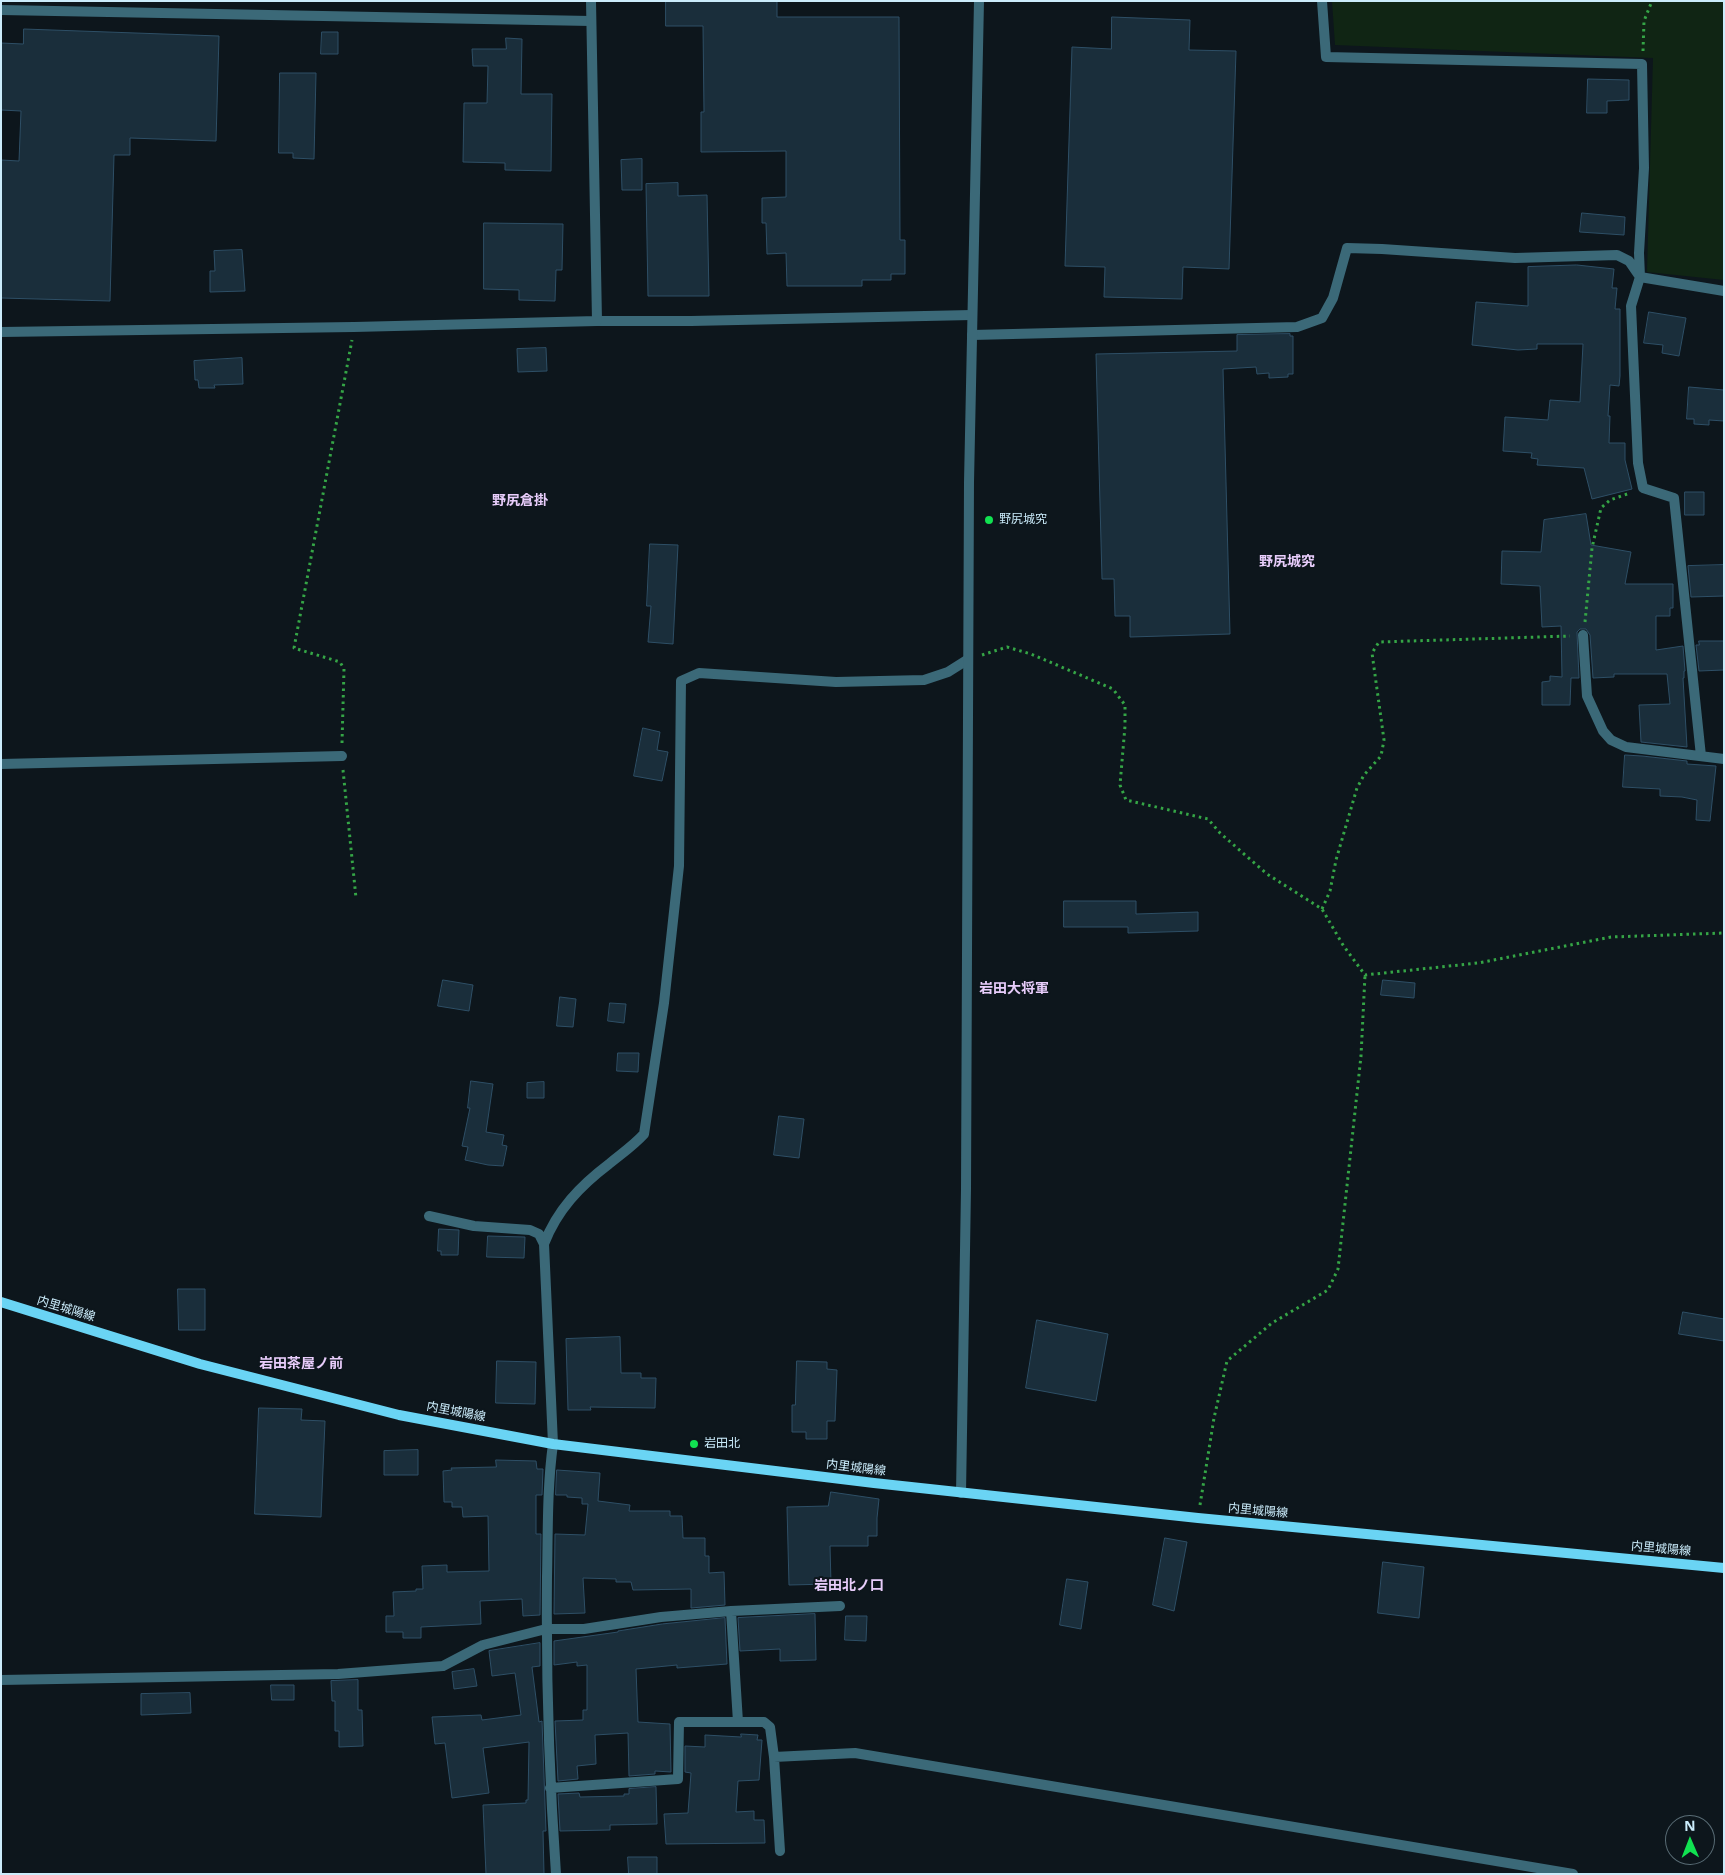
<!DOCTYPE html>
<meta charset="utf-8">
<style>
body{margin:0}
#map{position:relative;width:1725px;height:1875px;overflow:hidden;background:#0d161c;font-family:"Open Sans",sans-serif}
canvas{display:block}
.frame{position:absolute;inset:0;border:2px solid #cbecfb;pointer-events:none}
.north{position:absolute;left:1665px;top:1815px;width:50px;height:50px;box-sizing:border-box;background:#0d161c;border:1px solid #596c75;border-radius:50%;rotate:359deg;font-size:14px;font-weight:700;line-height:20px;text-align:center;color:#cbecfb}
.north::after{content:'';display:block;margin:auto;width:18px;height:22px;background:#11e251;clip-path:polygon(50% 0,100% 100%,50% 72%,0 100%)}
</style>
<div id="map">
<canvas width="1725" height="1875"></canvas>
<div class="frame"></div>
<div class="north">N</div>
</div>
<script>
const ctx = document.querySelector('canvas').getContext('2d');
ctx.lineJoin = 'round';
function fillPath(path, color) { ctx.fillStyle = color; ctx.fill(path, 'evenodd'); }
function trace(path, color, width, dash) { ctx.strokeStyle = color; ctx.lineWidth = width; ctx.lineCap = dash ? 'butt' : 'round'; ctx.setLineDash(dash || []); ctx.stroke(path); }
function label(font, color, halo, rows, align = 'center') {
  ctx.font = font + ' "Open Sans","Noto Sans JP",sans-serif'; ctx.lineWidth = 4; ctx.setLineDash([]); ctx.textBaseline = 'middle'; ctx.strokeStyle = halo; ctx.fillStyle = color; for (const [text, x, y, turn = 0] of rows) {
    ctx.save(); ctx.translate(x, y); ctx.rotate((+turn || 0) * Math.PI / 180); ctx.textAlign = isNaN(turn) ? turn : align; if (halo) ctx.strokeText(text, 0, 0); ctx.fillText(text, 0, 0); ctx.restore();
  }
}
fillPath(new Path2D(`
 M1332 1H1724V280L1647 272 1653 58 1335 45Z`), '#102514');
const building = new Path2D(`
 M666 1H777V17H899L900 240H905V274H891V280H862V286H787L786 253 767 254 766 223H762V198L786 197V151L701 152V112H704L703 26H666Z
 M1112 17 1190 20 1189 50 1236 51 1229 269 1183 267 1182 299 1104 297 1105 267 1065 266 1072 47 1111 49Z
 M24 29 219 36 216 141 130 138V155H114L110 301 1 298V160L19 161 21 111 1 110V43L23 44Z
 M322 32H338V54H321Z
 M506 38 522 39 521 94H552L551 171 505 170V163L463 162 464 103H487L488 66H473L472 49H506Z
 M280 73H316L314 159 293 158V153H279Z
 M1588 79 1629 80V100L1607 101V113H1587Z
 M642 159V190H622L621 160Z
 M678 183V196L707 195 709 296H648L646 184Z
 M1582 213 1625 217 1624 235 1580 232Z
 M484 223 563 224 562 270H556L555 301 519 300V290L484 289Z
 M242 250 245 291 210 292V271H215L214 251Z
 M1577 265 1614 269 1612 288H1617L1615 309H1620V376L1619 386 1610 385 1608 416H1610L1609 443H1625V460L1632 489 1592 499 1584 468 1537 465 1538 459 1531 458 1532 453 1503 451 1505 417 1548 420 1550 400 1580 402 1583 344H1537V349L1518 350 1472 345 1476 302 1528 306V267Z
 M1649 312 1686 318 1679 356 1662 353 1663 345 1644 343Z
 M1290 334V336H1293V374H1288V377L1269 378V373L1257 374 1256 367 1223 369 1230 634 1130 637V616H1115L1114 579H1102L1096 354 1237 351V335Z
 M546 348 547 371 518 372 517 349Z
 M242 358 243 384 214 385 215 388H199L198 380H195L194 361Z
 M1689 387 1724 390V421L1709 420V425L1694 424V419H1687Z
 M1685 492H1704V515H1685Z
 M1586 514 1591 545 1631 552 1625 584H1673V608H1670V616H1656V650L1683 646 1685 671H1684V678H1683L1687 747 1641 742 1639 705 1670 704 1667 674H1614V677L1593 678 1590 635 1586 629H1580L1577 632 1579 678H1571L1570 705H1542V682L1550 681V676L1562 677 1561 626 1542 627 1540 586 1501 584 1502 551 1541 552 1544 520Z
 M650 544 678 545 673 644 648 642 651 606H647Z
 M1724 565V596L1691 597 1688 566Z
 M1699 641H1724V670L1699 671 1696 645H1699Z
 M643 728 660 732 657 750 668 752 662 781 634 776Z
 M1625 755 1642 756 1687 761V764L1716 766 1710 821 1696 820 1697 800 1682 797 1660 796V789L1623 787Z
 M1064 901H1136V914L1198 912V931L1128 933V927H1064Z
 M443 980 473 985 469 1011 438 1006Z
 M1383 980 1415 983 1414 998 1381 995Z
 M560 997 576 999 573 1027 557 1026Z
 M610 1003 626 1004 624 1023 608 1021Z
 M618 1053H639L638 1072 617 1071Z
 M471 1081 493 1084 486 1132 504 1135 502 1145 507 1146 503 1166 488 1165 465 1160 468 1147 462 1146 470 1108H468Z
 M544 1082V1098H527V1083Z
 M779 1116 804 1119 799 1158 774 1155Z
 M439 1229 459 1230 458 1255H441V1251H438Z
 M488 1236 525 1237 524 1258 487 1257Z
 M178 1289H205V1330H179Z
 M1683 1312 1724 1319V1341L1679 1334Z
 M1037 1320 1108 1334 1096 1401 1026 1388Z
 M620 1337 621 1373H641V1378H656L655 1408 590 1407 591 1410H568L566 1339Z
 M497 1361 536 1362 535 1404 496 1403Z
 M797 1361 827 1362V1369L837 1370 835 1421H827V1439H806V1432H792V1405H795Z
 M259 1408 302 1409 301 1420 325 1421 321 1517 255 1514Z
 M418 1450V1475H384V1451Z
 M496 1460 536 1461 537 1469H543L542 1495H536V1534H541L540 1615 523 1616 522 1599 480 1601 481 1624 421 1627V1638H403V1632H386V1616H394L393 1592 416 1591V1589H423L422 1566 447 1565V1572L489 1571 488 1516 463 1517 462 1507H452V1502H444L443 1471 452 1470 451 1468 496 1467Z
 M557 1470 600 1473 598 1501 630 1505 629 1511H670V1516H682L683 1538H705V1556H709V1573L724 1572 725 1605 691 1608V1589L633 1590 631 1582H616V1579L583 1578 585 1613 554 1614 555 1534 585 1535 588 1504H582V1498L567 1497V1495H556Z
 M831 1492 879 1499 877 1518V1536H868V1546H830L831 1584 789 1585 787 1507 828 1506Z
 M1165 1538 1187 1542 1174 1611 1153 1605Z
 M1383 1562 1424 1567 1419 1618 1378 1613Z
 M1067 1579 1088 1582 1081 1629 1060 1625Z
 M815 1614 816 1660 780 1661V1649L740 1651 738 1618Z
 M846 1616H867L866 1641 845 1640Z
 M725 1618 727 1664 677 1668V1665L636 1669 638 1722 670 1724 671 1772 655 1771V1774L629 1776 628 1733 595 1735 596 1764 577 1766 578 1779 558 1781 555 1721 583 1720V1710H587V1665L577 1666V1662L554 1665V1641L618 1632V1631L662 1624Z
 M540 1643V1666L532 1667 539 1722 542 1721 546 1831H543L544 1874H486L483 1805 526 1803V1800H528L529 1742 483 1748 489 1793 452 1798 445 1743 435 1744 432 1717 481 1715 482 1720 521 1715 515 1673 492 1676 489 1651Z
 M474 1669 477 1686 454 1689 452 1672Z
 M358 1680V1710H362L363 1746 339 1747V1731H335V1701H332L331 1681Z
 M271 1685H294V1700H272Z
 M190 1693 191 1713 141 1715V1694Z
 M741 1734 758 1735 757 1740H762L759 1780 738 1781 736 1812 754 1811V1820H764L765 1843 666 1844 664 1814 688 1813 691 1773 685 1772V1746L705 1747V1735L741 1737Z
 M656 1787 657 1824 610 1825V1830L560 1831 558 1794 579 1793 580 1797 624 1796V1794H629V1789Z
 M628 1857H657V1874H629Z`);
fillPath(building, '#1a2e3b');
trace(building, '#2e4f66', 1);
trace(new Path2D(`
 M1643 51 1644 21 1652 1
 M1585 622 1592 548 1601 508 1610 500 1630 493
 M982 655 1007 647 1031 654 1113 689 1125 705V726L1120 785 1126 800 1208 819 1220 833 1267 874 1322 909 1343 945 1365 975 1478 963 1611 937 1724 933
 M342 743 344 669 340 662 294 648 352 340
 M343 770 356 898
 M1322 909 1330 891 1336 860 1357 788 1364 775 1381 756 1384 740 1372 653 1379 642 1570 636
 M1200 1505 1214 1418 1227 1361 1272 1323 1328 1290 1338 1269 1361 1056 1365 975`), '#35a546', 3, [2.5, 4]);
trace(new Path2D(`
 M1322 1 1326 57 1642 64 1644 168 1639 253 1640 277 1631 306 1638 463 1643 488 1674 498 1701 756
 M1 10 591 21
 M597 321H691L972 315
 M972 335 1297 327 1322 318 1333 298 1347 248 1382 249 1515 258 1617 255 1629 261 1640 277 1724 291
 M1583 635 1587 696 1603 731 1611 740 1626 747 1724 759
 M1 764 342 756
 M429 1216 474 1226 530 1230 539 1234 544 1244 553 1444C547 1488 548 1532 547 1577 546 1676 549 1775 556 1874
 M544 1244C557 1210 580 1186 609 1164 621 1154 633 1146 644 1134L664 1003 679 866 681 681 699 673 836 682 924 680 948 672 967 660
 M731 1611 738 1722
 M1 1680 338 1674 443 1666 483 1645 546 1629H584L661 1617 731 1611 840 1606
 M774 1757 855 1753 1573 1874
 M550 1788 678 1779 679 1722H764L770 1727 774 1757 780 1851`), '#3b6978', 10);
trace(new Path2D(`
 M1 332 354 327 597 321 591 1
 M961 1493 966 1189 969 482 979 1`), '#3b6978', 10);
trace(new Path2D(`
 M1 1302 200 1364 399 1415 553 1444 874 1483 1198 1518 1724 1568`), '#6ad4f4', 10);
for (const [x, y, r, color] of [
 [989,520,5,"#11e251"],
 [694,1444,5,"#11e251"]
]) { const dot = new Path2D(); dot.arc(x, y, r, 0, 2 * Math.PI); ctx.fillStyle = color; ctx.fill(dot); trace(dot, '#0d161c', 2); }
label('12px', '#cbecfb', '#0d161c', [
 ["野尻城究",999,520],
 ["岩田北",704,1444]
], 'left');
label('12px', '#cbecfb', '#0d161c', [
 ["内里城陽線",66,1309,17],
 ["内里城陽線",456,1412,11],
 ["内里城陽線",856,1468,7],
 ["内里城陽線",1258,1511,5],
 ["内里城陽線",1661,1549,5]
]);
label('bold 14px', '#e8cdfb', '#0d161c', [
 ["野尻倉掛",520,501],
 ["野尻城究",1287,562],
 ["岩田大将軍",1014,989],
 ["岩田茶屋ノ前",301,1364],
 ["岩田北ノ口",849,1586]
]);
</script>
